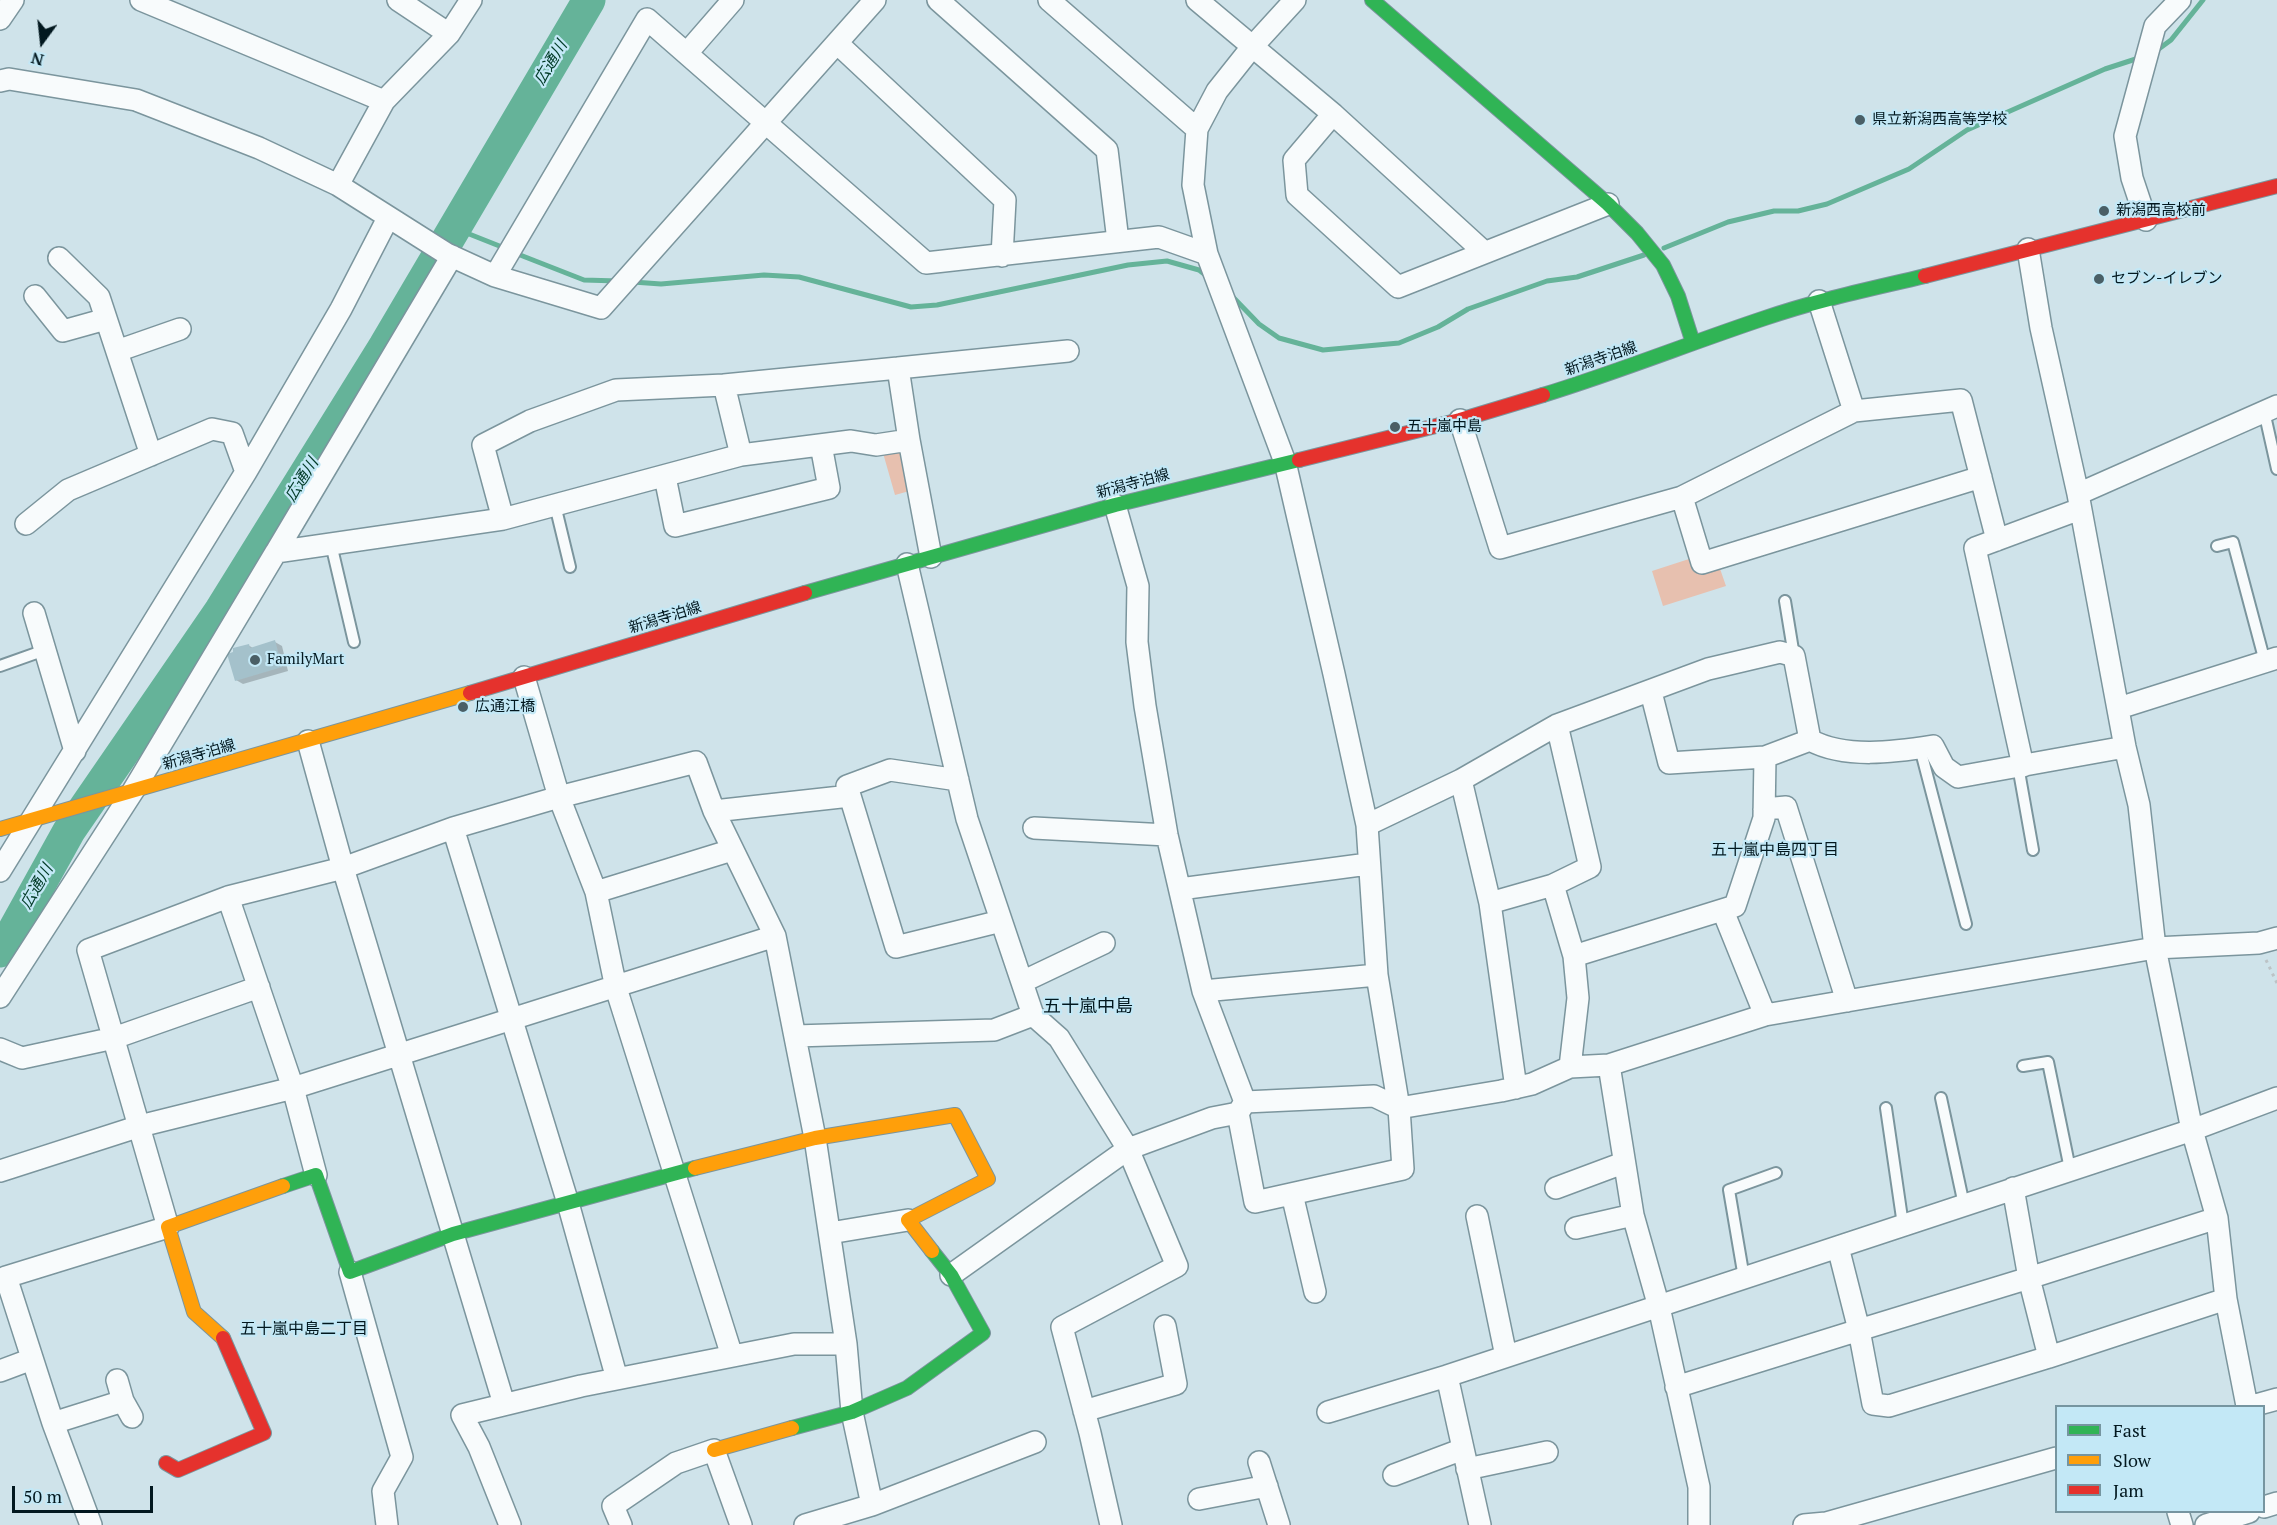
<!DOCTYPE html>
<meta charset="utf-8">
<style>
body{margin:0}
#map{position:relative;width:2277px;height:1525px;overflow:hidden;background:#cfe3ea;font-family:"PT Serif",serif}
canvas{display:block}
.legend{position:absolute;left:2055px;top:1405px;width:210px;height:108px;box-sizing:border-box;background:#c3e8f6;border:2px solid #7695a0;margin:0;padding:8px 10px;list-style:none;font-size:18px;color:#02181f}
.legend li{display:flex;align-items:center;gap:12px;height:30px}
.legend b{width:30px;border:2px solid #7695a0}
.north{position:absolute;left:12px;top:12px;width:60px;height:60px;-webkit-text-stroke:4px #c3e8f6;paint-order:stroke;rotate:195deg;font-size:16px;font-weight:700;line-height:24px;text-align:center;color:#02181f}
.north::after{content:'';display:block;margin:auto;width:21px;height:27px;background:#02181f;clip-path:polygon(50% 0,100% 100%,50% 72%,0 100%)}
.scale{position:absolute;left:12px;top:1486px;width:141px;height:27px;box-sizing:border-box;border:3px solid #02181f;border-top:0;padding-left:8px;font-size:18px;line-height:21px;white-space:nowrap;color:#02181f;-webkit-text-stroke:4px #c3e8f6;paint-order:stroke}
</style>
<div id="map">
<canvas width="2277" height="1525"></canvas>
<ul class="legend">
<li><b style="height:8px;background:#30b455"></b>Fast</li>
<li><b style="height:8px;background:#ff9f0a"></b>Slow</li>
<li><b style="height:8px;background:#e5322d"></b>Jam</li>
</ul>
<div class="north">N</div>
<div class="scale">50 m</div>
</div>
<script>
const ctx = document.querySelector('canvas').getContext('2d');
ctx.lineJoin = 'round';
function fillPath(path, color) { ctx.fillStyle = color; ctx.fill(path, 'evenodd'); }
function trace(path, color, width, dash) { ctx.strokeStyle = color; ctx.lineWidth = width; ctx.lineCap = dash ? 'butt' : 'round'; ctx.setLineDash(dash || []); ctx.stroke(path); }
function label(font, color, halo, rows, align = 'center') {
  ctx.font = font + ' "PT Serif","Noto Sans JP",serif'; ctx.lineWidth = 4.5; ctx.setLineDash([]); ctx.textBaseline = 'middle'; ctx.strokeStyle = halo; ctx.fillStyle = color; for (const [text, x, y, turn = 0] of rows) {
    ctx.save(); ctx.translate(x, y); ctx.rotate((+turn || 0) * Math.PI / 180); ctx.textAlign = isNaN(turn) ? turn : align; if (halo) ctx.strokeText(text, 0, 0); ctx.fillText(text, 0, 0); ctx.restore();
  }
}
fillPath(new Path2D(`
 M902 452 913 490 895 495 883 453Z
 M1689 559 1693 571 1718 563 1726 586 1663 606 1652 571Z`), '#e7c0af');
fillPath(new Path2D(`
 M275 642 282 646 288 671 243 684 236 680 248 645 253 648Z`), '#0003');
trace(new Path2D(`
 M2156 51 2171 40 2203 0
 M454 228 507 249
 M1664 248 1728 222 1774 211H1798L1827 204 1909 169 1967 130 2105 69 2142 57
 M515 253 584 280 618 281
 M633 282 661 284 764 275 799 277 911 307 937 305 1128 265 1167 261 1199 270 1208 277
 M1230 294 1259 324 1279 338 1323 350 1399 343 1438 327 1468 309 1547 281 1577 277 1644 255`), '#65b399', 5);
trace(new Path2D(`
 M0 951 12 934 69 831 221 610 385 346 589 0`), '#65b399', 33);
fillPath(new Path2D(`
 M275 640 282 667 235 681 227 654 233 652V648L249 644 250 648Z`), '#a4c1cb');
const lane = new Path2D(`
 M2264 411 2277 469
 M555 505 570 567
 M331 544 354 642
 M2217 546 2233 542 2265 662
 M1785 601 1794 656
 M0 666 45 650
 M1920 748 1966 924
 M2018 766 2033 850
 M2023 1066 2048 1062 2070 1169
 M1941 1098 1964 1205
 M1886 1108 1903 1225
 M1744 1278 1729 1190 1776 1173`);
const street = new Path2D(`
 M141 0 384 101
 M398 0 449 34
 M938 0 1107 150 1118 241
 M1049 0 1197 129
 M1197 0 1333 114 1484 252
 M0 19 13 0
 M837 43 1005 200 1002 256
 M687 53 733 0
 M0 81 9 79 136 100 259 148 338 185 447 254 495 276 601 308 875 0
 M1333 114 1294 160 1297 195 1398 287 1608 204
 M338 185 384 101 449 34 471 0
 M2146 220 2132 178 2125 136 2155 26 2180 0
 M2028 249 2041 328 2078 494 2125 747 2139 805 2155 948 2192 1130 2217 1218 2226 1299 2247 1406
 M452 256 276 552 503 519 741 455 851 441 876 445 909 440 931 557
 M59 258 99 297 151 455
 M495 276 647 19 926 263 1159 237 1207 254
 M35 296 63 331 106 319
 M1819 301 1854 411
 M117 351 180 329
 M898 368 1068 351
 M724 385 898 368 909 440
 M1460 420 1500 548 1682 497
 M665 477 675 526 829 488 821 445
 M1981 477 1702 563 1682 497 1854 411 1961 400 1997 540
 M2078 494 2277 406
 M1115 505 1138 586 1137 642 1145 706 1167 835 1203 991 1245 1102
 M503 519 483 445 530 421 616 390 724 385 741 455
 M26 524 68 490 212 429 232 433 246 472
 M907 564 967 819 1033 1015
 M34 613 75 751
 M524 677 559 797 596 892
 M1651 692 1669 763 1765 757
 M2119 708 2277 658
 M1557 725 1590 867 1553 885 1574 956 1578 998 1570 1067
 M308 741 343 868 504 1404
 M2023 766 1975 548 2080 509
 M958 780 890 770 847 786 896 947 1001 921
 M1461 780 1490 903 1516 1088
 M1764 809 1786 807 1847 1001
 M714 811 850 796
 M1367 825 1461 780 1557 725 1708 669 1780 652 1794 656 1810 740C1845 759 1895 752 1933 746L1944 767 1958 777 2125 747
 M453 828 568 1203 617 1379
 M1034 828 1167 835
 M732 850 596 892 616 988 732 1356
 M0 871 246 472 341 309 388 218
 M1180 889 1368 864
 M1490 903 1553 885
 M1723 911 1765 1015
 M1574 956 1735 906 1764 818 1765 757 1810 740
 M1022 982 1104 943
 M1203 991 1377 975
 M0 997 133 791 276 552
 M795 1036 994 1030 1033 1015 1059 1038 1128 1149 1177 1266 1062 1327 1090 1433 1111 1525
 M0 1049 22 1058 114 1038 259 987
 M1609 1065 1633 1215 1659 1307 1699 1487V1525
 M1245 1102 1374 1096 1399 1108 1501 1091 1532 1084 1570 1067 1609 1065 1765 1015 2155 948 2259 943 2277 938
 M1238 1113 1255 1202 1403 1169 1399 1108 1377 975 1367 825 1334 674 1285 462 1207 254 1193 185 1197 129 1217 91 1252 47 1295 0
 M0 1171 140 1126 293 1088 775 936
 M316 1175 293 1088 228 897 343 868 453 828 559 797 696 762 714 811 775 936 815 1138 846 1344 852 1412 872 1505 805 1525
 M1556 1188 1623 1163
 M2013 1188 2029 1278 1859 1330 1873 1404 1889 1406 2049 1357
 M1292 1194 1315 1292
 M1477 1216 1506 1356
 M2217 1218 2029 1278 2049 1357 2226 1299
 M1576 1228 1633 1215
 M830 1233 908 1220
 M350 1272 402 1457 383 1491 387 1525
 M951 1275 1128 1149 1212 1118 1238 1113 1245 1102
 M0 1371 32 1359
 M117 1380 123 1401 53 1423 6 1277 168 1227 88 950 228 897
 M1676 1387 1859 1330 1838 1247
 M123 1401 132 1417
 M2252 1406 2277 1399
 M1084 1411 1176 1384 1165 1326
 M1328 1412 1447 1376
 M53 1423 91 1525
 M1259 1462 1279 1525
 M1467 1469 1547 1452
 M1394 1475 1463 1449
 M1199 1499 1267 1486
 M872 1505 1035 1442
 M2264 1507 2277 1503
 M2178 1512 2182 1525
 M510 1525 479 1447 462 1415 581 1386 794 1344H846
 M621 1525 613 1506 676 1463 714 1450 741 1525
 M1480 1525 1447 1376 2192 1130 2277 1098
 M1804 1525 1826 1523 2056 1458
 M2206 1525 2249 1512`);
const fast = new Path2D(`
 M1372 0 1608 204 1637 233 1663 265 1678 296 1693 343
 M1543 395C1618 372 1690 343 1765 318 1817 300 1871 289 1925 276
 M805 593 1115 505 1299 460
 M283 1186 316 1175 350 1272 453 1234 695 1168
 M792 1428 852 1412 907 1388 983 1333 951 1275 932 1251`);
const slow = new Path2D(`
 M0 829 470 693
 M695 1168 815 1138 955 1115 988 1179 908 1220 932 1251
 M223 1338 194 1312 168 1227 283 1186
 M714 1450 792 1428`);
const jam = new Path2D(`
 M1925 276 2277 186
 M1299 460 1460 420 1543 395
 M470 693 805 593
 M166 1463 178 1470 264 1433 223 1338`);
trace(lane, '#7b959d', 14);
trace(street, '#7b959d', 24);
trace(fast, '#7b959d', 16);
trace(slow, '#7b959d', 16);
trace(jam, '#7b959d', 16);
trace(new Path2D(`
 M2266 960 2277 983`), '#bcc3c6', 3, [3, 4.5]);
trace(lane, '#f8fbfc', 10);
trace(street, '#f8fbfc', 21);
trace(fast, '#30b455', 14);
trace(slow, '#ff9f0a', 14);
trace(jam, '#e5322d', 14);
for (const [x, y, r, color] of [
 [1860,120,6,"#4a5f66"],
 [2104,211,6,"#4a5f66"],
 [2099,279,6,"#4a5f66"],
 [1395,427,6,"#4a5f66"],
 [255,660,6,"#4a5f66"],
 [463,707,6,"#4a5f66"]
]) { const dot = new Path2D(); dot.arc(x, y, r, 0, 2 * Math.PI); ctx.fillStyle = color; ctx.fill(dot); trace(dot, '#c3e8f6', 2); }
label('15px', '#02181f', '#c3e8f6', [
 ["県立新潟西高等学校",1872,120],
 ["新潟西高校前",2116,211],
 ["セブン-イレブン",2111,279],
 ["五十嵐中島",1407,427],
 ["FamilyMart",267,660],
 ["広通江橋",475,707]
], 'left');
label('15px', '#02181f', '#c3e8f6', [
 ["新潟寺泊線",1601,359,-19],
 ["新潟寺泊線",1133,484,-15],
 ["新潟寺泊線",665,618,-17],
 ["新潟寺泊線",199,755,-16]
]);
label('italic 16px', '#003a26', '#c3e8f6', [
 ["広通川",551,63,-59],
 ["広通川",302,480,-58],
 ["広通川",37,887,-60]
]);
label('16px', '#02181f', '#c3e8f6', [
 ["五十嵐中島四丁目",1775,850],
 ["五十嵐中島二丁目",304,1329]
]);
label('18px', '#02181f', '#c3e8f6', [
 ["五十嵐中島",1088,1007]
]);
</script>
